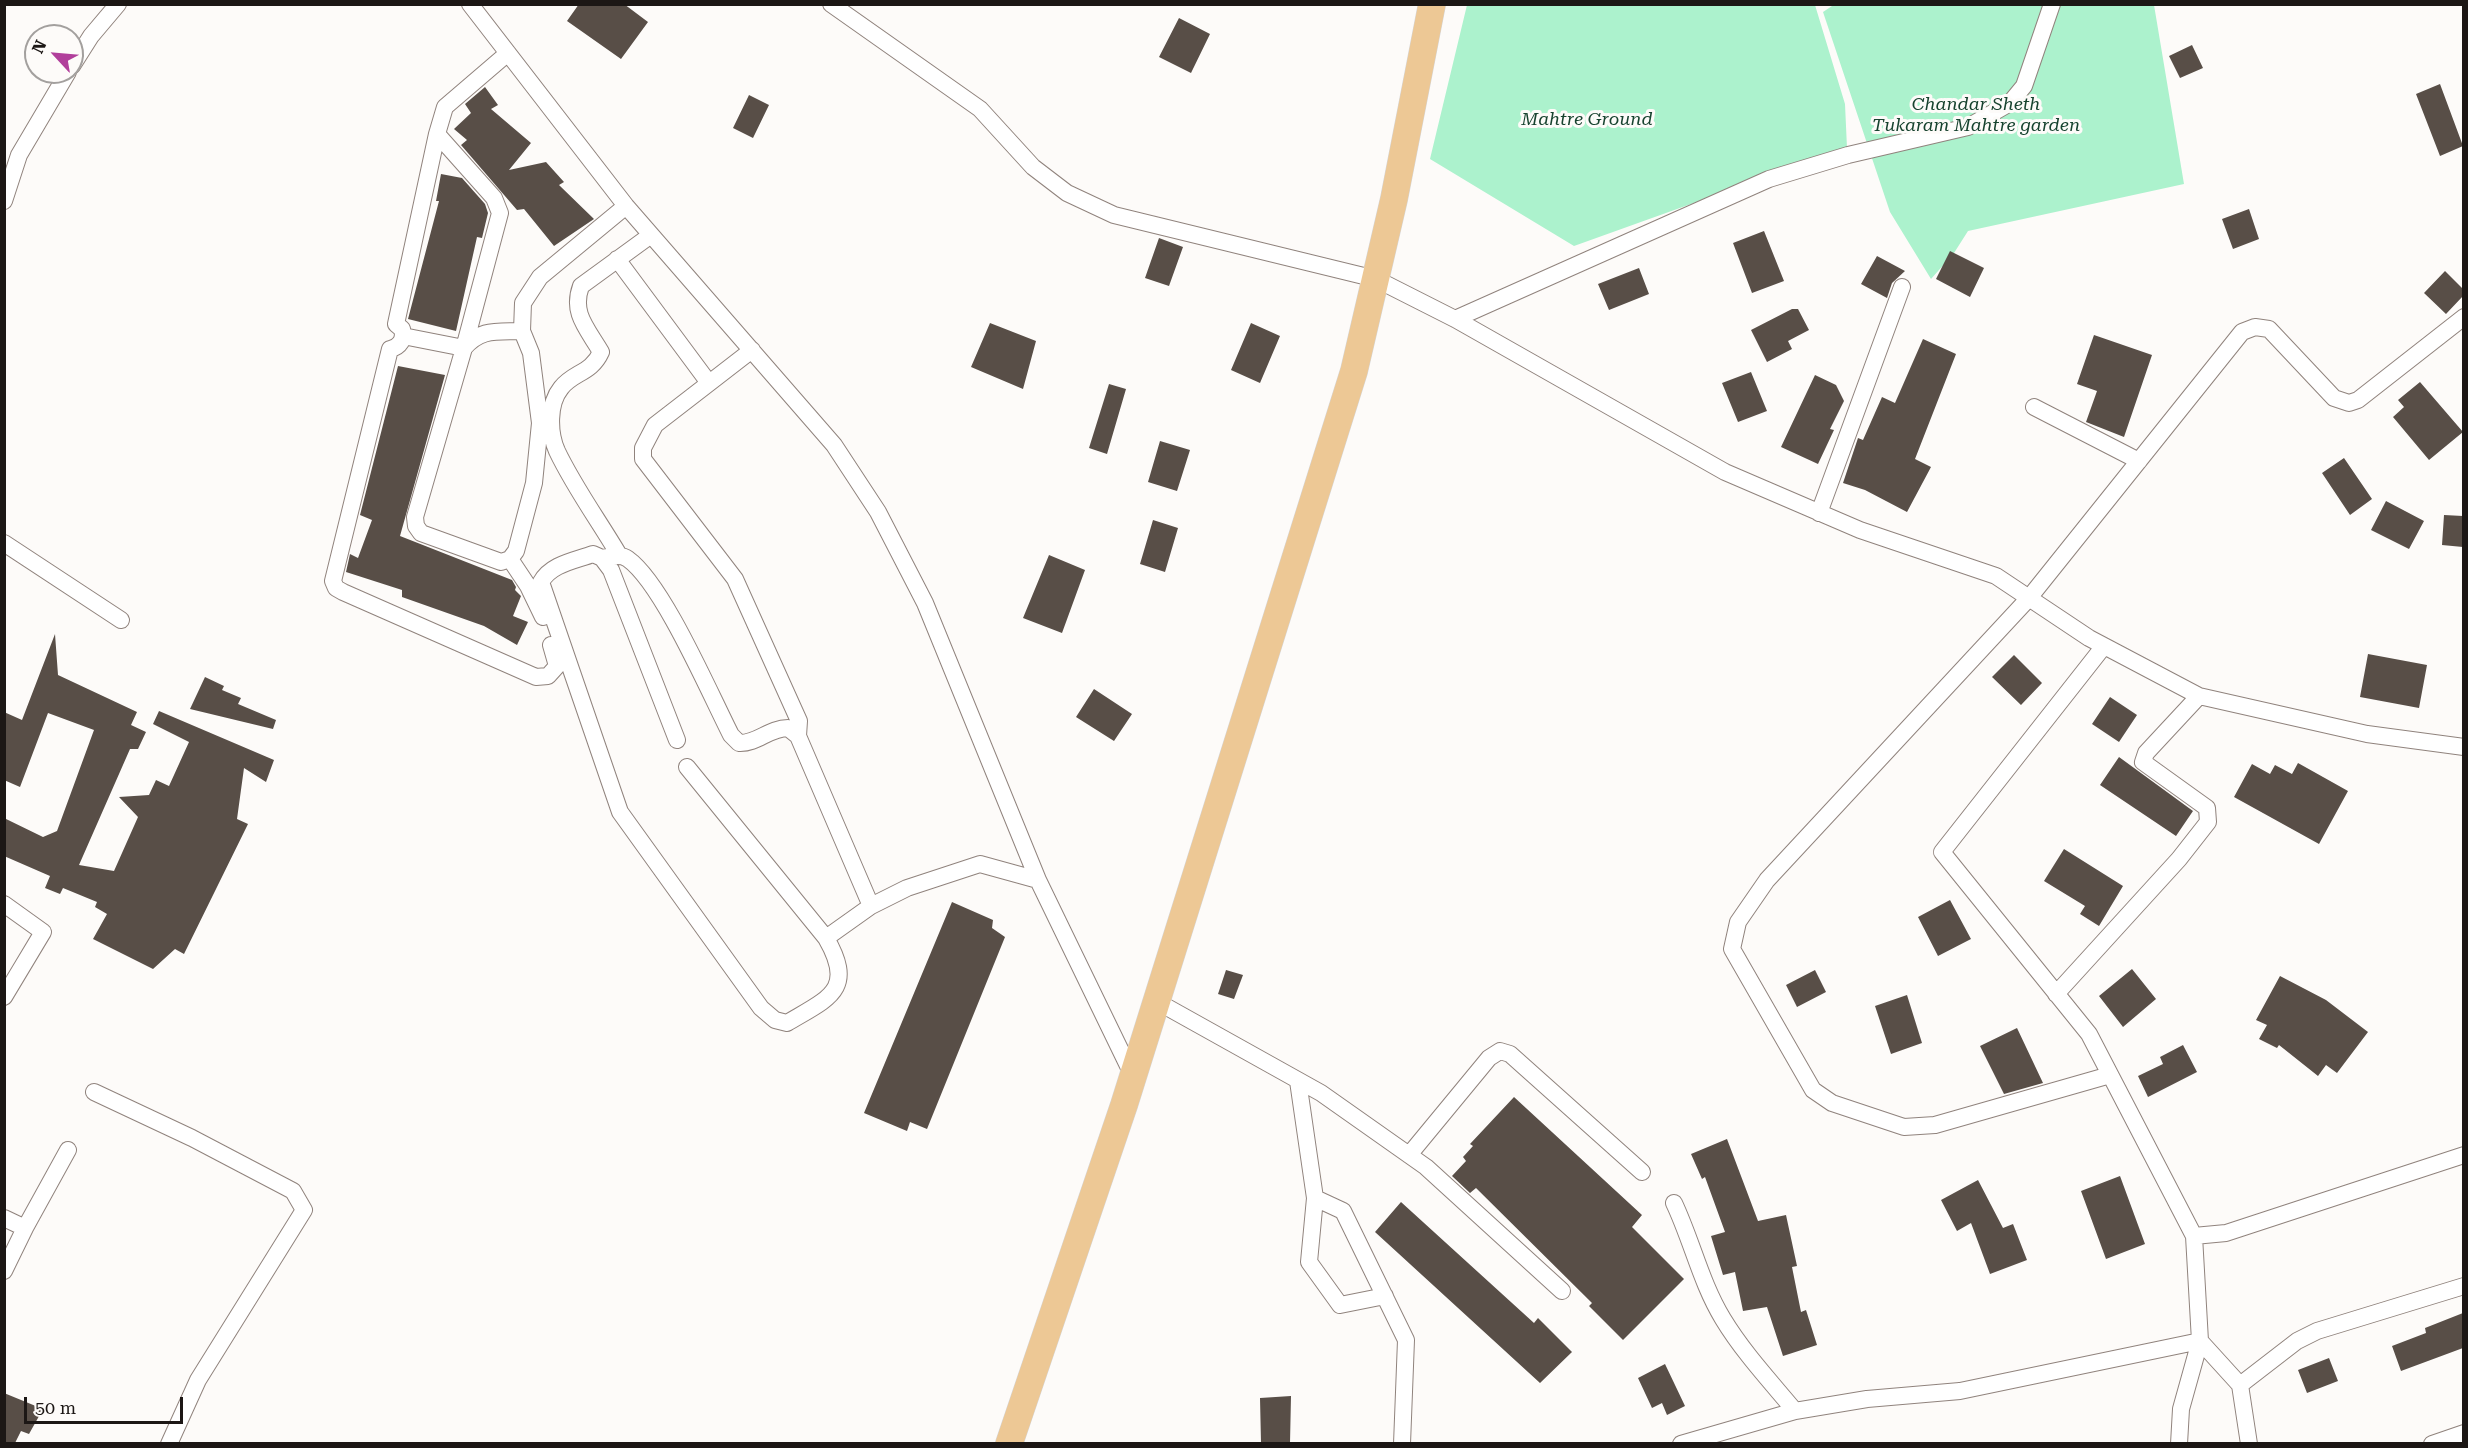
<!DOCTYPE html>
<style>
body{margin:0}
#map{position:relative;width:2468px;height:1448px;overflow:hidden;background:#fdfbf9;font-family:"Roboto Serif",serif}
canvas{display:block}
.frame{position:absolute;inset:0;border:6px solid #1c1715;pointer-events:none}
.north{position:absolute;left:24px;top:24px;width:60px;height:60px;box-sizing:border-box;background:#fdfbf9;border:2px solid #a3a09e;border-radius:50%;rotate:296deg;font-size:16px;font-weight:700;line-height:24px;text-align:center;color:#1c1715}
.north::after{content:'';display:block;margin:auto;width:21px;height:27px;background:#b13f9b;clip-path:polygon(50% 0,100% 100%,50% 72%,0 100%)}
.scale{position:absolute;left:24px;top:1397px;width:159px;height:27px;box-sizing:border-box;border:3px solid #1c1715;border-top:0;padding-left:8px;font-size:18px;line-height:21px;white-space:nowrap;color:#1c1715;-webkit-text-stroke:4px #fdfbf9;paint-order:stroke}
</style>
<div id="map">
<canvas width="2468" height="1448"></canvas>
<div class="frame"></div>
<div class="north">N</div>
<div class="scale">50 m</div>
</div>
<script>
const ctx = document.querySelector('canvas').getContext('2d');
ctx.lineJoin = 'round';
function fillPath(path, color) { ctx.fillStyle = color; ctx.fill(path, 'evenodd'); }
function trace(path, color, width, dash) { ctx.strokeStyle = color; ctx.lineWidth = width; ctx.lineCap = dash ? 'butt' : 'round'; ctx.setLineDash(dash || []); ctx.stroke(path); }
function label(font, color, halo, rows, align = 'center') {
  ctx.font = font + ' "Roboto Serif",serif'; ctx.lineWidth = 6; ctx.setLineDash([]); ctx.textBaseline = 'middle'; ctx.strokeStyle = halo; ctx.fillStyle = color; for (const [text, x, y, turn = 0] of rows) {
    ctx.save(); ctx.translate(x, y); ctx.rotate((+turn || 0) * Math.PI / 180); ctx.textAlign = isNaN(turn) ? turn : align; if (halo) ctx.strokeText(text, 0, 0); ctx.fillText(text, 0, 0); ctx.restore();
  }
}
fillPath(new Path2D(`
 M1835 4 2154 5 2184 184 1968 231 1954 253 1931 279 1890 212 1823 12Z
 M1467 5H1815L1845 104 1847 148 1574 246 1430 159Z`), '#acf2cd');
fillPath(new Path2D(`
 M579 4H624L648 22 621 59 567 21Z
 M1179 18 1210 34 1191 73 1159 57Z
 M2192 45 2203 68 2180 78 2169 56Z
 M2440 84 2463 146 2440 156 2416 94Z
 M485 87 498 105 491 109 531 143 509 170 546 162 564 182 559 185 594 219 554 246 524 209 517 210 461 145 467 140 454 129 471 113 465 104Z
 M749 95 769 105 753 138 733 128Z
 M441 174 462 178 485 204 488 213 482 238 477 237 456 331 408 319 439 201H436Z
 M2249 209 2259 239 2233 249 2222 219Z
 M1764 231 1784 281 1752 293 1733 243Z
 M1159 238 1183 247 1169 286 1145 278Z
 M1950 251 1984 268 1970 297 1936 279Z
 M1877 256 1905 271 1892 283 1887 298 1861 284Z
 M1639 268 1649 294 1609 310 1598 284Z
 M2445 271 2463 289V296L2446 314 2424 293Z
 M1792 309H1798L1809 330 1788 341 1792 349 1767 362 1751 330Z
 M990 323 1036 341 1023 389 971 367Z
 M1251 323 1280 336 1260 383 1231 370Z
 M2094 335 2152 355 2124 437 2086 422 2097 391 2077 384Z
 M1923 339 1956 354 1915 459 1931 467 1907 512 1865 490 1843 483 1858 438 1863 440 1882 397 1895 403Z
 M398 366 445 375 400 536 512 580 516 587 515 590 521 596 513 616 528 622 517 645 484 626 402 597V590L346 572 350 554 358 558 372 520 360 515Z
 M1751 372 1767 411 1738 422 1722 383Z
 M1815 375 1836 385 1844 401 1830 429 1834 430 1818 464 1781 447Z
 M2420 382 2463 432 2429 460 2393 417 2404 407 2398 400Z
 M1109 384 1126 389 1107 454 1089 448Z
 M1160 441 1190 450 1177 491 1148 482Z
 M2344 458 2372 499 2350 515 2322 473Z
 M2386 501 2424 521 2409 549 2371 530Z
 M2444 515 2463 516V547L2442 545Z
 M1153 520 1178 528 1165 572 1140 564Z
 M1049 555 1085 570 1062 633 1023 618Z
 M55 634 58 675 137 712 131 725 146 732 138 749H130L79 865 114 871 138 817 119 797 149 795 156 780 169 786 189 742 153 724 159 711 274 760 266 782 244 768 237 819 248 824 184 954 175 949 153 969 93 939 107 914 95 907 97 902 63 888 60 894 45 888 50 876 4 856V818L43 837 57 831 94 730 48 713 20 787 4 780V712L22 720Z
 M2368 654 2427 665 2419 708 2360 697Z
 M2014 655 2042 683 2021 705 1992 677Z
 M205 677 224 686 222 690 241 698 238 704 276 720 273 729 190 709Z
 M1094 689 1132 714 1114 741 1076 717Z
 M2110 697 2137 715 2119 742 2092 724Z
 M2119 757 2193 811 2176 836 2100 785Z
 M2298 763 2348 791 2319 844 2234 797 2252 764 2270 774 2275 765 2292 774Z
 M2064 849 2123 886 2099 926 2080 914 2085 906 2044 881Z
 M1950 900 1971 939 1938 956 1918 917Z
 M952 902 993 920 992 928 1005 937 927 1129 910 1122 907 1131 864 1113Z
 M2132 969 2156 999 2123 1027 2099 996Z
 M1226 970 1243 975 1234 999 1218 994Z
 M1815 970 1826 992 1797 1007 1786 985Z
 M2280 976 2326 1000 2368 1032 2337 1073 2326 1065 2318 1076 2279 1045 2277 1048 2259 1039 2267 1025 2256 1020Z
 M1907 995 1922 1043 1891 1054 1875 1006Z
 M2017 1028 2043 1083 2004 1094 1980 1046Z
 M2183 1045 2197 1072 2148 1097 2138 1076 2163 1064 2160 1057Z
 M1514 1097 1642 1215 1632 1227 1684 1279 1623 1340 1589 1306 1592 1303 1476 1188 1470 1193 1452 1176 1466 1161 1463 1157 1473 1146 1470 1144Z
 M1727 1139 1758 1221 1786 1215 1797 1266 1792 1267 1801 1312 1806 1310 1817 1345 1783 1356 1767 1307 1743 1311 1735 1272 1723 1275 1711 1236 1725 1232 1705 1177 1702 1179 1691 1154Z
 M2120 1176 2145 1244 2106 1259 2081 1191Z
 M1978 1180 2003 1228 2013 1224 2027 1260 1990 1274 1971 1223 1957 1231 1941 1200Z
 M1401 1202 1534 1323 1538 1318 1572 1352 1540 1383 1375 1232Z
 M2463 1313V1348L2401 1371 2392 1346 2426 1333 2425 1328Z
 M2329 1358 2338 1381 2307 1393 2298 1370Z
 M1665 1364 1685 1406 1667 1415 1662 1403 1652 1408 1638 1378Z
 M4 1393 43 1409 29 1434 21 1431 15 1443H4Z
 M1291 1396 1290 1443H1261L1260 1398Z`), '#584e47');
const minor = new Path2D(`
 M470 4 626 206 834 445 878 512 925 603 1038 880 1133 1076
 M831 4 980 109 1033 167 1067 193 1114 215 1376 279 1455 319 1725 472 1860 530 1996 576 2089 638 2199 696 2367 734 2464 747
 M508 53 445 107 437 134 396 324 402 329C405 339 400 347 390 349L333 581 336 588 343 592 536 677 548 676 557 666 551 645
 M72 66 91 36 118 4
 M4 201 19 155 68 72
 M617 259 709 383
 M1455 319 1769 179 1848 155 1968 127 2010 103 2024 86 2052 4
 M522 331C497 332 481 328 464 348L415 517 416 526 421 533 501 562 510 559 516 551 534 483 540 423 531 353 522 331 523 303 540 277 626 206
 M403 336 464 348 500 213 494 198 437 134
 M752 350 655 425 643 448V459L735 579 799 721 798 736
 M2034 407 2139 461
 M1819 513 1902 287
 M4 543 121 620
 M619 555C599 521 574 487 557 451 549 433 548 404 561 388 573 372 591 374 601 352 587 328 571 313 581 286L651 235
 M602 558C611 557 620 553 628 559 663 584 710 694 731 735L739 743C757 744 769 728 788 728L798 736 871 906
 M510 559 528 586 543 617
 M2104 646 1942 852 2089 1034 2194 1236
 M677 740 611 570 602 558 593 554C574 561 551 564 541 582L620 812 761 1008 775 1020 787 1023C829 998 856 990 826 938L871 906 907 888 980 864 1038 880
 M687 767 826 938
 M4 904 43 932 4 997
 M2056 994 2179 859 2208 822 2207 808 2143 762 2146 753 2199 696
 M1156 1001 1321 1093 1426 1167 1562 1291
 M2110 1075 1935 1125 1904 1127 1832 1103 1813 1090 1732 949 1738 922 1767 880 2029 598 2242 332 2255 327 2269 329 2334 398 2349 403 2358 400 2464 317
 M1298 1081 1315 1198 1309 1262 1340 1305 1385 1296
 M94 1092 192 1138 293 1191 304 1210 198 1380 169 1444
 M1409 1155 1489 1058 1500 1051 1510 1054 1642 1172
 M1315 1198 1343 1211 1406 1340 1402 1444
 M1674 1203C1692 1241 1701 1283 1723 1319 1743 1352 1770 1381 1795 1411
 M4 1218 25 1228 68 1150
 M4 1271 25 1228
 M2240 1385 2297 1341 2317 1331 2464 1286
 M1681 1444 1795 1411 1867 1399 1960 1391 2200 1341 2240 1385 2249 1444
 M2179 1444 2181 1409 2200 1341 2194 1236 2226 1233 2464 1155
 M2432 1444 2464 1433`);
const primary = new Path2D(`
 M1009 1444 1124 1105 1354 371 1394 199 1432 4`);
trace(minor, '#90837d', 18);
trace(primary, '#d6d5d5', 28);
trace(minor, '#fff', 16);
trace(primary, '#edc895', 27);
label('italic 18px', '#17432f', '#fdfbf9', [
 ["Chandar Sheth",1976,105],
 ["Tukaram Mahtre garden",1976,126],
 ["Mahtre Ground",1587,120]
]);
</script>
